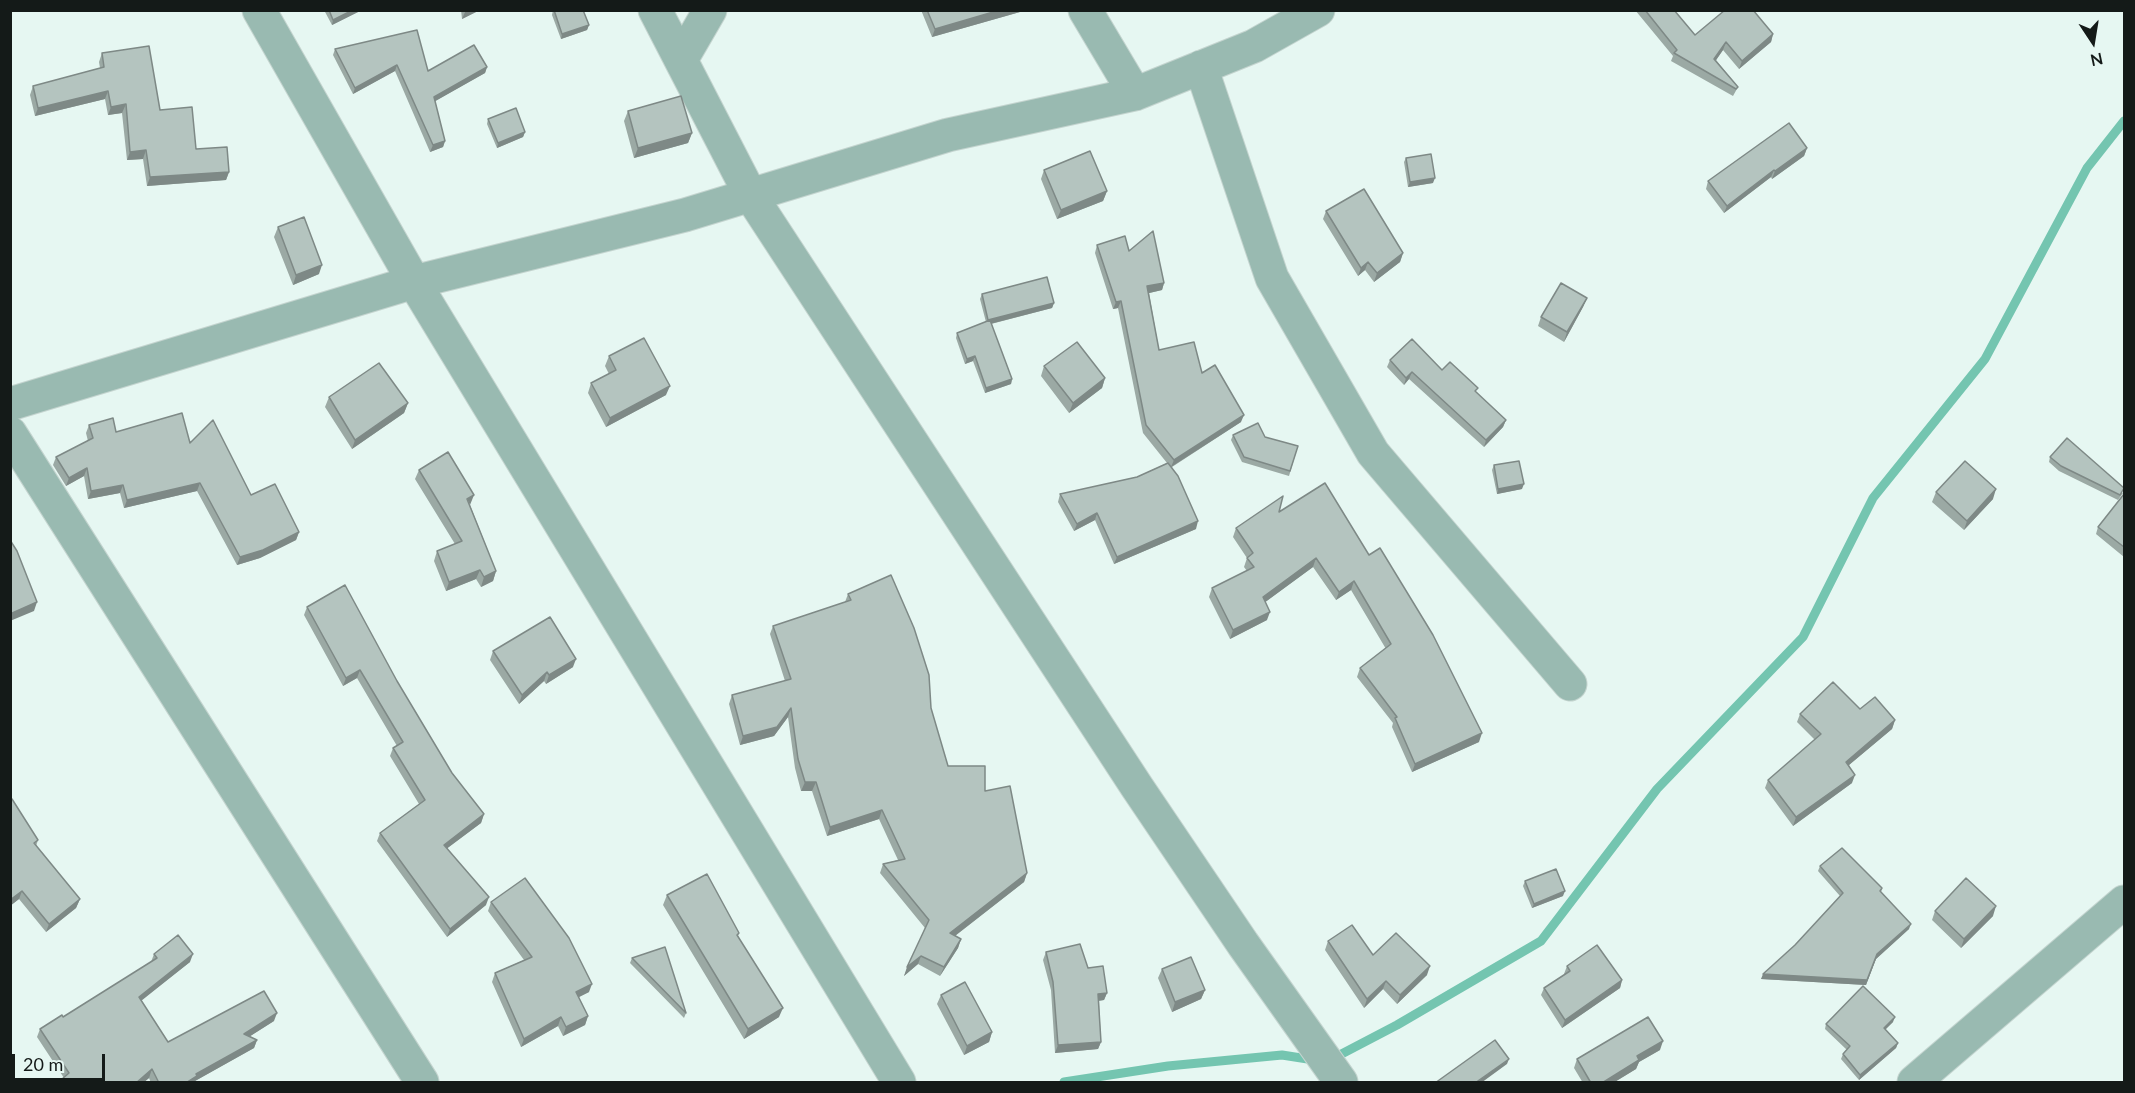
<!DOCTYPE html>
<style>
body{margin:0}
#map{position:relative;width:2135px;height:1093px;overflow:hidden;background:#e6f7f2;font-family:Lato,sans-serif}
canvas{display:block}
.frame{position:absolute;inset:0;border:12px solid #141a18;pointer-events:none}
.north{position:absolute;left:2063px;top:12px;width:60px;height:60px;-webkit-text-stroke:4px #e6f7f2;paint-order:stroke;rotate:168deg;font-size:16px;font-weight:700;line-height:24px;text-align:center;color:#141a18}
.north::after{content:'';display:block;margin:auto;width:21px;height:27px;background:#141a18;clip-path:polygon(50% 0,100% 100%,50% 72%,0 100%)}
.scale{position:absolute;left:12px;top:1054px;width:93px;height:27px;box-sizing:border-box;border:3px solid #141a18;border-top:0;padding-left:8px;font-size:18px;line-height:21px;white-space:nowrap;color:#141a18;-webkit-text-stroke:4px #e6f7f2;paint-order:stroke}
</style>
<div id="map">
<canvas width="2135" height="1093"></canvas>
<div class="frame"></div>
<div class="north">N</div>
<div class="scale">20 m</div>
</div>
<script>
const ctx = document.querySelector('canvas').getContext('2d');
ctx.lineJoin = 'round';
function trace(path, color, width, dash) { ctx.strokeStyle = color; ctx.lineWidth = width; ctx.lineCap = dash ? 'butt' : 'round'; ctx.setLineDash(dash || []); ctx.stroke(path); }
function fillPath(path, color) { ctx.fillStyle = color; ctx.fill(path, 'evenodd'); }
trace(new Path2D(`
 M1330 1060 1397 1025 1541 941 1657 789 1803 637 1873 498 1985 359 2087 168 2124 121
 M1064 1082 1168 1066 1282 1055 1314 1060`), '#74c5b0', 9);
const street = new Path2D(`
 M259 10 414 282 899 1082
 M655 10 751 196 1137 787 1243 944 1341 1082
 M1085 10 1135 94
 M681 60 710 10
 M1201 67 1272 278 1373 453 1570 684
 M10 404 414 282 685 215 948 135 1135 94 1254 46 1318 10
 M10 433 422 1082
 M1914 1082 2124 902`);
trace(street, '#c4d4cf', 35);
trace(street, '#99bab1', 33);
fillPath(new Path2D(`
 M324 10H362L332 25Z
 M461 10H480L462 19Z
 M553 10 589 25 587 30 561 39 552 15Z
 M921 10H1027L932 37Z
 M1635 10H1674L1695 35 1773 34 1771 42 1739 69 1723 50 1716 60 1738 87 1733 96 1671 61 1673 56Z
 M335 49 428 71 487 67 485 73 435 101 445 141 443 147 430 152 395 71 353 94 333 55Z
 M102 53 160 110 196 149 229 172 226 180 147 186 143 159 127 160 122 113 108 115 105 99 35 116 30 95 33 86 100 68 99 62Z
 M628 111 692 133 688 143 634 158 624 121Z
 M488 119 525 132 523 137 497 148 487 124Z
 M1807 148 1804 156 1772 179 1771 177 1724 213 1706 189 1708 181Z
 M1406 158 1433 183 1408 187 1404 162Z
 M1044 170 1107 191 1103 201 1057 219 1041 179Z
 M1326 211 1403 253 1400 262 1374 282 1365 270 1358 276 1323 219Z
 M278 227 319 274 293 285 274 237Z
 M1097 245 1129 251 1164 283 1162 290 1149 293 1159 350 1202 373 1241 422 1172 467 1196 529 1114 564 1095 520 1074 531 1058 502 1060 494 1137 477 1167 463 1143 433 1118 308 1113 309 1095 253Z
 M982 294 1054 303 1052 308 991 324 1012 379 1011 384 985 393 973 361 965 364 956 338 957 333 986 322 980 299Z
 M1587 298 1583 307 1564 342 1538 326 1541 317Z
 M609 356 666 395 606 427 588 393 591 383 609 374 605 366Z
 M1390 360 1442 370 1506 420 1503 427 1484 447 1409 379 1404 385 1387 367Z
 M1044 366 1105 378 1102 388 1069 413 1041 376Z
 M329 397 408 403 404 413 352 449 325 407Z
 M89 425 116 432 190 443 251 495 299 532 296 540 260 558 237 565 197 491 124 508 120 493 88 499 84 476 66 486 53 465 56 457 88 441 86 433Z
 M1233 435 1265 437 1298 446 1289 476 1242 462 1231 440Z
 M2050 457 2123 493 2118 500 2059 471 2049 462Z
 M1494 465 1522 489 1497 494 1492 470Z
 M419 470 470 505 496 571 493 581 481 587 476 579 446 591 434 561 437 551 455 544 415 479Z
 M1325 483 1479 742 1412 772 1392 727 1393 723 1357 677 1360 668 1386 649 1351 590 1336 600 1313 567 1265 602 1267 620 1230 639 1209 597 1212 588 1247 571 1244 567 1247 558 1233 537 1236 528 1279 512Z
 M1936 492 1993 499 1964 530 1932 502Z
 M2124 494V557L2096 534 2098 527Z
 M848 594 931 708 948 766 985 791 1027 873 1024 882 955 936 961 939 958 948 940 976 918 964 904 976 925 928 880 873 883 864 898 860 879 819 827 836 812 791H801L795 768 788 717 774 736 740 745 729 704 732 695 785 681 770 634 773 626 845 602Z
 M307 607 397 681 452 773 484 814 481 823 447 848 486 905 447 937 377 841 380 833 419 804 390 756 393 748 397 746 357 678 343 686 304 615Z
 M493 651 573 667 546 684 544 681 519 704 490 660Z
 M1860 709 1895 720 1892 729 1849 765 1852 783 1793 826 1765 788 1768 780 1815 740 1797 722 1800 714Z
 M10 800 38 840 36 846 80 899 76 908 46 932 19 899 10 906Z
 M1820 866 1882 888 1881 892 1909 929 1876 959 1866 985 1761 979 1795 945 1840 896 1818 871Z
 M1525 881 1563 896 1532 908 1523 886Z
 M667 895 739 933 738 936 779 1017 744 1039 663 905Z
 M491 902 589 992 579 997 588 1016 585 1025 563 1036 558 1026 521 1047 492 982 495 973 524 960 488 911Z
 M1935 911 1993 916 1961 948 1932 920Z
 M1328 941 1373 955 1427 975 1397 1004 1383 989 1364 1008 1325 950Z
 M1046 952 1088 968 1107 993 1104 1000 1099 1001 1101 1042 1098 1049 1055 1053 1051 990 1043 960Z
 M154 954 190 962 141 1000 168 1042 274 1021 250 1036 257 1040 254 1048 195 1081V1083H151L149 1078 143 1083H60L62 1079 64 1078 37 1037 40 1029 63 1017 151 962Z
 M632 958 686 1013 684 1018 630 963Z
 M1567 966 1622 980 1620 988 1562 1028 1541 995 1544 988 1564 975V974Z
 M1162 969 1205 990 1201 999 1172 1012 1158 978Z
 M941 995 992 1032 989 1042 964 1055 937 1004Z
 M1893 1022 1885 1029 1898 1043 1896 1048 1859 1080 1841 1059 1843 1054 1847 1050 1825 1029 1826 1024Z
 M1660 1050 1639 1062 1636 1069 1613 1083H1583L1574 1068 1577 1059Z`), '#9ba9a4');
fillPath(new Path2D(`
 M353 10H362L332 25 333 20Z
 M466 10H480L462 19Z
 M1000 10H1027L932 37 935 29Z
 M589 25 587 30 561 39 562 34Z
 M1773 34 1771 42 1739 69 1742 61Z
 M1726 42 1723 50 1712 66 1714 59Z
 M397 65 395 71 353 94 355 88Z
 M487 67 485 73 432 103 434 97Z
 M108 91 105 99 35 116 38 108Z
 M126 104 122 113 108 115 111 107Z
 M525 132 523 137 497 148 498 143Z
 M692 133 688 143 634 158 638 148Z
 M445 141 443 147 430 152 433 145Z
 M1807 148 1804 156 1772 179 1775 171Z
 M146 150 143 159 127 160 130 152Z
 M1774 170 1771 177 1724 213 1727 206Z
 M229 172 226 180 147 186 150 177Z
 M1435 178 1433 183 1408 187 1410 182Z
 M1107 191 1103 201 1057 219 1061 210Z
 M1403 253 1400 262 1374 282 1377 273Z
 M1368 262 1365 270 1358 276 1361 268Z
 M322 265 319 274 293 285 296 275Z
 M1164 283 1162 290 1145 294 1147 286Z
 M1587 298 1583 307 1564 342 1567 332Z
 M1121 301 1118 308 1113 309 1116 302Z
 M1054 303 1052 308 986 325 988 320Z
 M975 356 973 361 965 364 967 359Z
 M1412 372 1409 379 1404 385 1406 378Z
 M1105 378 1102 388 1069 413 1073 403Z
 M1012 379 1011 384 985 393 986 388Z
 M670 386 666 395 606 427 610 418Z
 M408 403 404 413 352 449 355 440Z
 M1244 415 1241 422 1171 467 1174 460Z
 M1506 420 1503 427 1484 447 1486 440Z
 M87 468 84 476 66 486 69 478Z
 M200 483 197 491 124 508 127 500Z
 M1524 484 1522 489 1497 494 1498 489Z
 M123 485 120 493 88 499 91 491Z
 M1996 489 1993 499 1964 530 1967 521Z
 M474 495 470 505 467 499Z
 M1097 513 1095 520 1074 531 1077 524Z
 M1198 521 1196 529 1114 564 1117 557Z
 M299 532 296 540 260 558 237 565 240 557Z
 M1316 558 1313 567 1260 606 1263 597Z
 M480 570 476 579 446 591 449 582Z
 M496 571 493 581 481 587 484 577Z
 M1354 581 1351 590 1336 600 1339 592Z
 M37 602 34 611 10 621V614Z
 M1270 612 1267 620 1230 639 1233 630Z
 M576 659 573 667 546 684 549 675Z
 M360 670 357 678 343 686 346 678Z
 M547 672 544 681 519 704 522 695Z
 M791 708 788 717 774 736 740 745 743 736Z
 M1895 720 1892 729 1843 770 1846 762Z
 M1482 733 1479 742 1412 772 1415 764Z
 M1855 775 1852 783 1793 826 1796 817Z
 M805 782H816L812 791H801Z
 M882 810 879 819 827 836 830 827Z
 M484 814 481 823 441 853 444 845Z
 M1027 873 1024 882 947 942 950 933Z
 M22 891 19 899 10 906V900Z
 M1565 891 1563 896 1532 908 1534 904Z
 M489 897 486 905 447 937 450 929Z
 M80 899 76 908 46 932 49 924Z
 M1996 906 1993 916 1961 948 1964 939Z
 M1911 924 1909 929 1876 959 1866 985 1761 979 1763 974 1877 954Z
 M961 939 958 948 940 976 944 967Z
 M193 954 190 962 136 1005 139 997Z
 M921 956 918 964 904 976 907 967Z
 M1430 966 1427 975 1397 1004 1400 995Z
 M1622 980 1620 988 1562 1028 1565 1020Z
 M1386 981 1383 989 1364 1008 1367 999Z
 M592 984 589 992 573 1000 576 992Z
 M1205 990 1201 999 1172 1012 1175 1002Z
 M1107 993 1104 1000 1095 1001 1098 994Z
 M783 1008 779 1017 744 1039 748 1029Z
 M277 1013 274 1021 241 1042 244 1034Z
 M588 1016 585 1025 563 1036 566 1027Z
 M561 1017 558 1026 521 1047 524 1039Z
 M1895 1017 1893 1022 1882 1033 1884 1028Z
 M992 1032 989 1042 964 1055 967 1046Z
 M257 1040 254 1048 195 1081V1083H186L196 1074Z
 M1663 1041 1660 1050 1639 1062 1636 1069 1613 1083H1602L1637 1056Z
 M1101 1042 1098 1049 1055 1053 1058 1045Z
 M1898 1043 1896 1048 1859 1080 1860 1075Z
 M1509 1059 1507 1064 1481 1083H1475Z
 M152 1069 149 1078 143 1083H136Z`), '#7e8986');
const building = new Path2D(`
 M329 10H353L333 20Z
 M554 10H583L589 25 562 34Z
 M927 10H1000L935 29Z
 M1645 10H1674L1695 35 1725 10H1753L1773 34 1742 61 1726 42 1714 59 1738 87 1736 89 1674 53 1677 50Z
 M417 30 428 71 474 45 487 67 434 97 445 141 433 145 397 65 355 88 335 49Z
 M149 46 160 110 192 107 196 149 227 147 229 172 150 177 146 150 130 152 126 104 111 107 108 91 38 108 33 86 104 67 102 53Z
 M681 96 692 133 638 148 628 111Z
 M516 108 525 132 498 143 488 119Z
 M1789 123 1807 148 1775 171 1774 170 1727 206 1708 181Z
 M1090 151 1107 191 1061 210 1044 170Z
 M1431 154 1435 178 1410 182 1406 158Z
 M1364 189 1403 253 1377 273 1368 262 1361 268 1326 211Z
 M304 217 322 265 296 275 278 227Z
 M1153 231 1164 283 1147 286 1159 350 1194 342 1202 373 1215 365 1244 415 1174 460 1146 425 1121 301 1116 302 1097 245 1125 236 1129 251Z
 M1047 277 1054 303 988 320 982 294Z
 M1561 283 1587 298 1567 332 1541 317Z
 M990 320 1012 379 986 388 975 356 967 359 957 333Z
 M644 338 670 386 610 418 591 383 616 370 609 356Z
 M1412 339 1442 370 1450 362 1478 388 1475 391 1506 420 1486 440 1412 372 1406 378 1390 360Z
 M1077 342 1105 378 1073 403 1044 366Z
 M379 363 408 403 355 440 329 397Z
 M182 413 190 443 213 420 251 495 275 484 299 532 263 550 240 557 200 483 127 500 123 485 91 491 87 468 69 478 56 457 93 438 89 425 113 418 116 432Z
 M1258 423 1265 437 1298 446 1290 471 1244 457 1233 435Z
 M2067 438 2124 488 2120 495 2061 466 2050 457Z
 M448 452 474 495 467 499 496 571 484 577 480 570 449 582 437 551 462 541 419 470Z
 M1519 461 1524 484 1498 489 1494 465Z
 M1965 461 1996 489 1967 521 1936 492Z
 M1168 463 1178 476 1198 521 1117 557 1097 513 1077 524 1060 494 1137 477Z
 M1325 483 1369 555 1380 548 1433 635 1482 733 1415 764 1395 718 1397 717 1360 668 1391 644 1354 581 1339 592 1316 558 1263 597 1270 612 1233 630 1212 588 1254 567 1247 558 1253 553 1236 528 1283 496 1279 512Z
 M2124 494V547L2098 527Z
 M10 540 17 551 37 602 10 614Z
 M891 575 914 628 929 675 931 708 948 766H985V791L1010 786 1027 873 950 933 961 939 944 967 921 956 907 967 929 920 883 864 905 859 882 810 830 827 816 782H805L798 759 791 708 777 727 743 736 732 695 791 679 773 626 851 600 848 594Z
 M345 585 397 681 452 773 484 814 444 845 489 897 450 929 380 833 425 800 393 748 403 742 360 670 346 678 307 607Z
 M550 617 576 659 549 675 547 672 522 695 493 651Z
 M1833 682 1860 709 1875 697 1895 720 1846 762 1855 775 1796 817 1768 780 1821 734 1800 714Z
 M12 799 38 840 34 843 80 899 49 924 22 891 10 900V800Z
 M1842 848 1882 888 1880 891 1911 924 1877 954 1867 980 1763 974 1795 945 1843 893 1820 866Z
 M1556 869 1565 891 1534 904 1525 881Z
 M707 874 739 933 737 935 783 1008 748 1029 667 895Z
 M525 878 569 938 592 984 576 992 588 1016 566 1027 561 1017 524 1039 495 973 532 957 491 902Z
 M1966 878 1996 906 1964 939 1935 911Z
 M1352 925 1373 955 1396 933 1430 966 1400 995 1386 981 1367 999 1328 941Z
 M178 935 193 954 139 997 168 1042 264 991 277 1013 244 1034 257 1040 196 1074 197 1076 186 1083H159L152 1069 136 1083H64L62 1079 69 1073 40 1029 62 1015 63 1017 157 958 154 954Z
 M1080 944 1088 968 1103 966 1107 993 1098 994 1101 1042 1058 1045 1053 982 1046 952Z
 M1597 945 1622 980 1565 1020 1544 988 1570 971 1567 966Z
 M665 947 686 1013 632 958Z
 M1191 957 1205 990 1175 1002 1162 969Z
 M965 982 992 1032 967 1046 941 995Z
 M1863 986 1895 1017 1884 1028 1898 1043 1860 1075 1843 1054 1850 1046 1826 1024Z
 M1648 1017 1663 1041 1637 1056 1639 1060 1602 1083H1591L1577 1059Z
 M1495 1040 1509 1059 1475 1083H1435Z`);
fillPath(building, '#b4c4bf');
trace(building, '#7e8986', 1.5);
</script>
